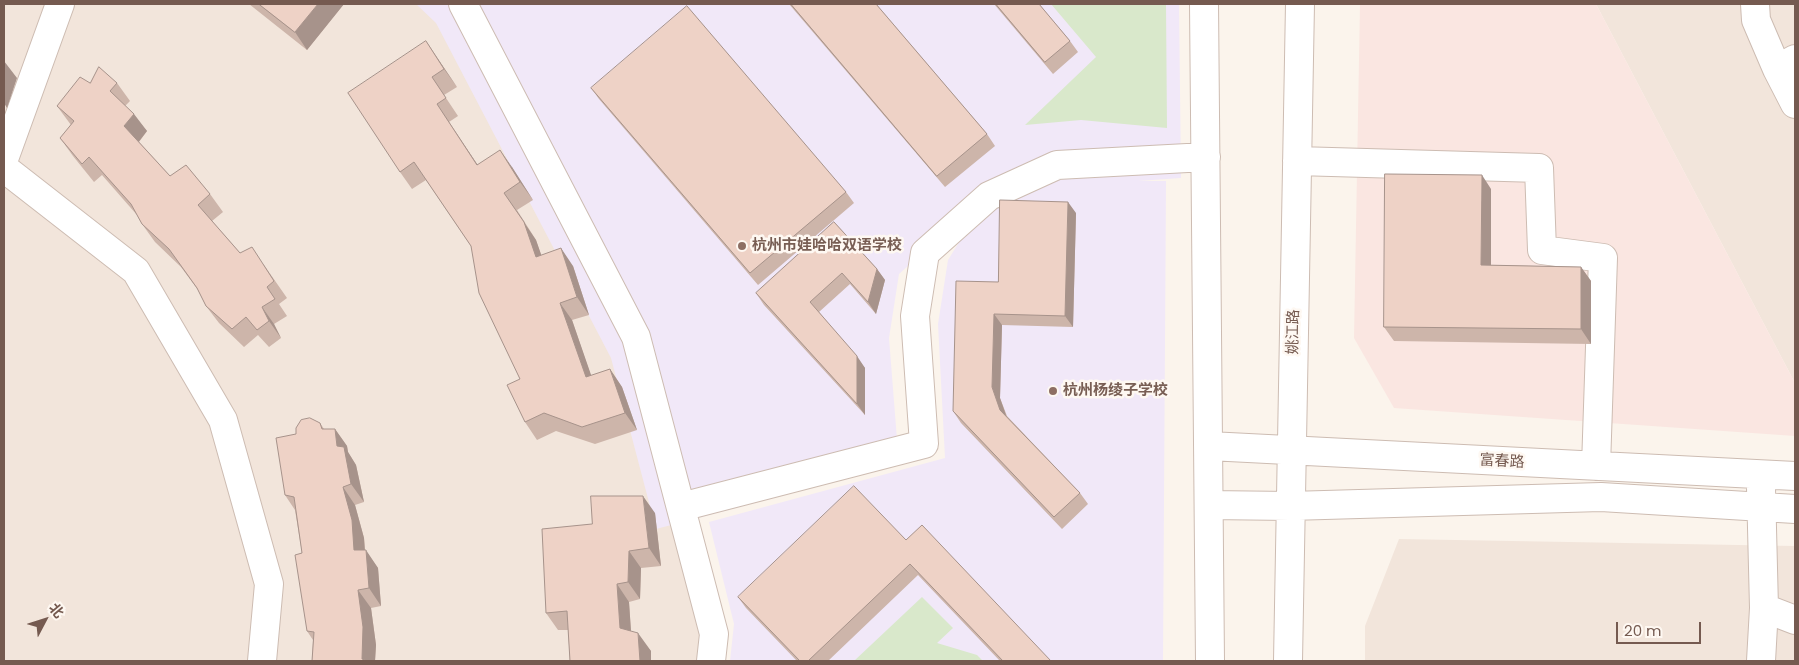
<!DOCTYPE html>
<meta charset="utf-8">
<style>
body{margin:0}
#map{position:relative;width:1799px;height:665px;overflow:hidden;background:#fbf4ec;font-family:Poppins,"Noto Sans SC",sans-serif}
canvas{display:block}
.frame{position:absolute;inset:0;border:5px solid #755a50;pointer-events:none}
.north{position:absolute;left:20px;top:595px;width:50px;height:50px;-webkit-text-stroke:4px #fef8f2;paint-order:stroke;rotate:50deg;font-size:14px;font-weight:700;line-height:20px;text-align:center;color:#755a50}
.north::after{content:'';display:block;margin:auto;width:18px;height:22px;background:#755a50;clip-path:polygon(50% 0,100% 100%,50% 72%,0 100%)}
.scale{position:absolute;left:1616px;top:622px;width:85px;height:22px;box-sizing:border-box;border:2px solid #755a50;border-top:0;padding-left:6px;font-size:15px;line-height:18px;white-space:nowrap;color:#755a50;-webkit-text-stroke:4px #fef8f2;paint-order:stroke}
</style>
<div id="map">
<canvas width="1799" height="665"></canvas>
<div class="frame"></div>
<div class="north">北</div>
<div class="scale">20 m</div>
</div>
<script>
const ctx = document.querySelector('canvas').getContext('2d');
ctx.lineJoin = 'round';
function fillPath(path, color) { ctx.fillStyle = color; ctx.fill(path, 'evenodd'); }
function trace(path, color, width, dash) { ctx.strokeStyle = color; ctx.lineWidth = width; ctx.lineCap = dash ? 'butt' : 'round'; ctx.setLineDash(dash || []); ctx.stroke(path); }
function label(font, color, halo, rows, align = 'center') {
  ctx.font = font + ' Poppins,"Noto Sans SC",sans-serif'; ctx.lineWidth = 5; ctx.setLineDash([]); ctx.textBaseline = 'middle'; ctx.strokeStyle = halo; ctx.fillStyle = color; for (const [text, x, y, turn = 0] of rows) {
    ctx.save(); ctx.translate(x, y); ctx.rotate((+turn || 0) * Math.PI / 180); ctx.textAlign = isNaN(turn) ? turn : align; if (halo) ctx.strokeText(text, 0, 0); ctx.fillText(text, 0, 0); ctx.restore();
  }
}
fillPath(new Path2D(`
 M4 4H463L636 337 711 661H4Z
 M1596 4H1795V383Z
 M1399 539 1795 546V661H1365V626Z`), '#f2e5db');
fillPath(new Path2D(`
 M1360 4H1596L1795 383V436L1394 408 1354 338Z`), '#fae6e1');
fillPath(new Path2D(`
 M416 4H1179L1181 178 1138 181H1166L1163 661H730L734 624 709 522 945 458 938 324 948 260 979 210 963 217 899 274 889 338 899 465 656 529 611 358 436 23Z`), '#f1e8f8');
fillPath(new Path2D(`
 M1051 4H1166L1167 128 1081 120 1025 125 1096 57Z
 M922 597 953 628 937 643 977 655 983 661H854Z`), '#d9e8cb');
const minor = new Path2D(`
 M463 4 636 337 714 634 711 661
 M1204 4 1210 661
 M1755 4 1756 20 1777 69 1795 59
 M1777 69 1795 104
 M4 159 60 4
 M1297 161 1539 168 1542 250 1603 258 1596 466
 M4 168 136 271 223 420 269 584 262 661
 M1209 446 1795 476
 M1209 505 1290 506 1601 497 1795 509
 M681 507 924 444 915 316 925 253 989 196 1057 165 1206 157
 M1764 608 1795 620
 M1288 661 1300 4
 M1761 661 1764 608 1761 488`);
trace(minor, '#cdbcb2', 30);
trace(minor, '#fff', 28);
fillPath(new Path2D(`
 M249 4H344L307 50Z
 M789 4H876L987 134 995 146 945 187Z
 M994 4H1039L1070 41 1078 52 1053 74Z
 M426 41 457 87 444 95 458 116 449 122 477 164 512 167 533 200 517 210 536 240 541 255 573 266 589 315 572 320 591 376 610 369 622 387 637 430 595 444 556 431 537 440 525 422 520 379 471 246 426 180 412 189 400 172Z
 M117 83 130 101 125 106 147 131 139 142 170 176 210 194 223 212 212 221 240 253 264 265 287 298 279 304 287 316 274 324 281 338 269 347 258 335 244 347 219 323 206 306 198 290 181 267 155 242 142 224 137 215 102 175 94 182 73 156 60 138 71 125 57 106Z
 M591 88 846 192 854 203 758 285 599 99Z
 M1491 189V265L1581 267 1591 281V344L1394 341 1384 327Z
 M1076 213 1073 327 1002 325 1000 398 1007 416 1080 493 1088 504 1062 529 961 423 953 411 998 282Z
 M834 222 877 269 885 280 876 314 850 284 819 312 865 368V415L764 305 756 293Z
 M320 423 324 429H335L347 446 348 452 356 465 364 502 355 505 364 538 365 550 378 568 381 606 371 608 376 645 375 661H312L313 640 307 631 302 553 295 510 285 495 296 434Z
 M655 513 661 566 641 568 640 599 629 602 631 632 651 651V661H570L568 630H558L546 613 592 524Z
 M906 540 1051 661H1000L918 575 828 661H797L746 608 738 597Z`), '#cdb5aa');
fillPath(new Path2D(`
 M318 4H344L307 50 295 32Z
 M426 41 438 59 457 87 444 69Z
 M4 61 17 78 7 108 4 103Z
 M437 104 489 182 477 165Z
 M134 114 147 131 137 144 124 126Z
 M500 150 512 167 533 200 520 182Z
 M1482 175 1491 189V279L1481 265Z
 M504 193 536 240 548 274 536 257Z
 M1068 202 1076 213 1073 327 1065 316Z
 M561 248 573 266 589 315 577 297Z
 M1581 267 1591 281V344L1581 329Z
 M877 269 885 280 876 314 868 302Z
 M560 303 572 320 598 395 586 377Z
 M262 307 274 324 281 338 269 321Z
 M994 314 1002 325 1000 398 1008 421 1000 410 992 387Z
 M857 356 865 368V415L857 404Z
 M610 369 622 387 637 430 625 413Z
 M335 429 347 446 348 452 356 465 364 502 351 484 337 446Z
 M343 487 355 505 364 538 366 568 354 550Z
 M643 496 655 513 661 566 649 548Z
 M366 550 378 568 381 606 369 588Z
 M629 551 641 568 640 599 628 582Z
 M617 584 629 602 632 646 620 628Z
 M358 590 371 608 376 645 375 661H363L362 659Z
 M638 633 651 651V661H640Z`), '#a7938b');
const building = new Path2D(`
 M259 4H318L295 32Z
 M791 4H876L987 134 937 176Z
 M996 4H1039L1070 41 1045 62Z
 M687 6 846 192 750 273 591 88Z
 M426 41 444 69 432 77 446 98 437 104 477 165 500 150 520 182 504 193 524 222 536 257 561 248 577 297 560 303 586 377 610 369 625 413 582 427 544 413 525 422 507 385 520 379 479 293 471 246 414 162 400 172 348 93Z
 M99 67 117 83 110 91 134 114 124 126 170 176 186 165 210 194 198 205 240 253 252 247 274 281 267 287 275 299 262 307 269 321 257 330 246 317 232 329 206 306 197 288 169 249 142 224 131 204 89 157 82 164 60 138 74 121 57 106 80 77 90 83Z
 M1385 174 1482 175 1481 265 1581 267V329L1384 327Z
 M1000 200 1068 202 1065 316 994 314 992 387 1000 410 1080 493 1054 517 953 411 956 281 998 282Z
 M834 222 877 269 868 302 842 273 810 302 857 356V404L756 293Z
 M310 418 320 423 322 429H335L337 446 344 447 351 484 343 487 352 520 354 550H366L369 588 358 590 363 627 362 659 368 661H312L314 632 307 631 295 555 302 553 294 497 285 495 276 438 296 434V428L301 420Z
 M854 486 906 540 922 525 1051 661H1003L910 564 808 661H800L738 597Z
 M591 496H643L649 548 629 551 628 582 617 584 620 628 638 633 640 661H570L567 611 546 613 542 529 592 524Z`);
fillPath(building, '#eed2c6');
trace(building, '#a7938b', 1);
for (const [x, y, r, color] of [
 [742,246,5,"#8d6e63"],
 [1053,391,5,"#8d6e63"]
]) { const dot = new Path2D(); dot.arc(x, y, r, 0, 2 * Math.PI); ctx.fillStyle = color; ctx.fill(dot); trace(dot, '#fef8f2', 2); }
label('bold 15px', '#785e54', '#fef8f2', [
 ["杭州市娃哈哈双语学校",752,246],
 ["杭州杨绫子学校",1063,391]
], 'left');
label('15px', '#755a50', '#fef8f2', [
 ["姚江路",1294,332,-89],
 ["富春路",1502,462,3]
]);
</script>
